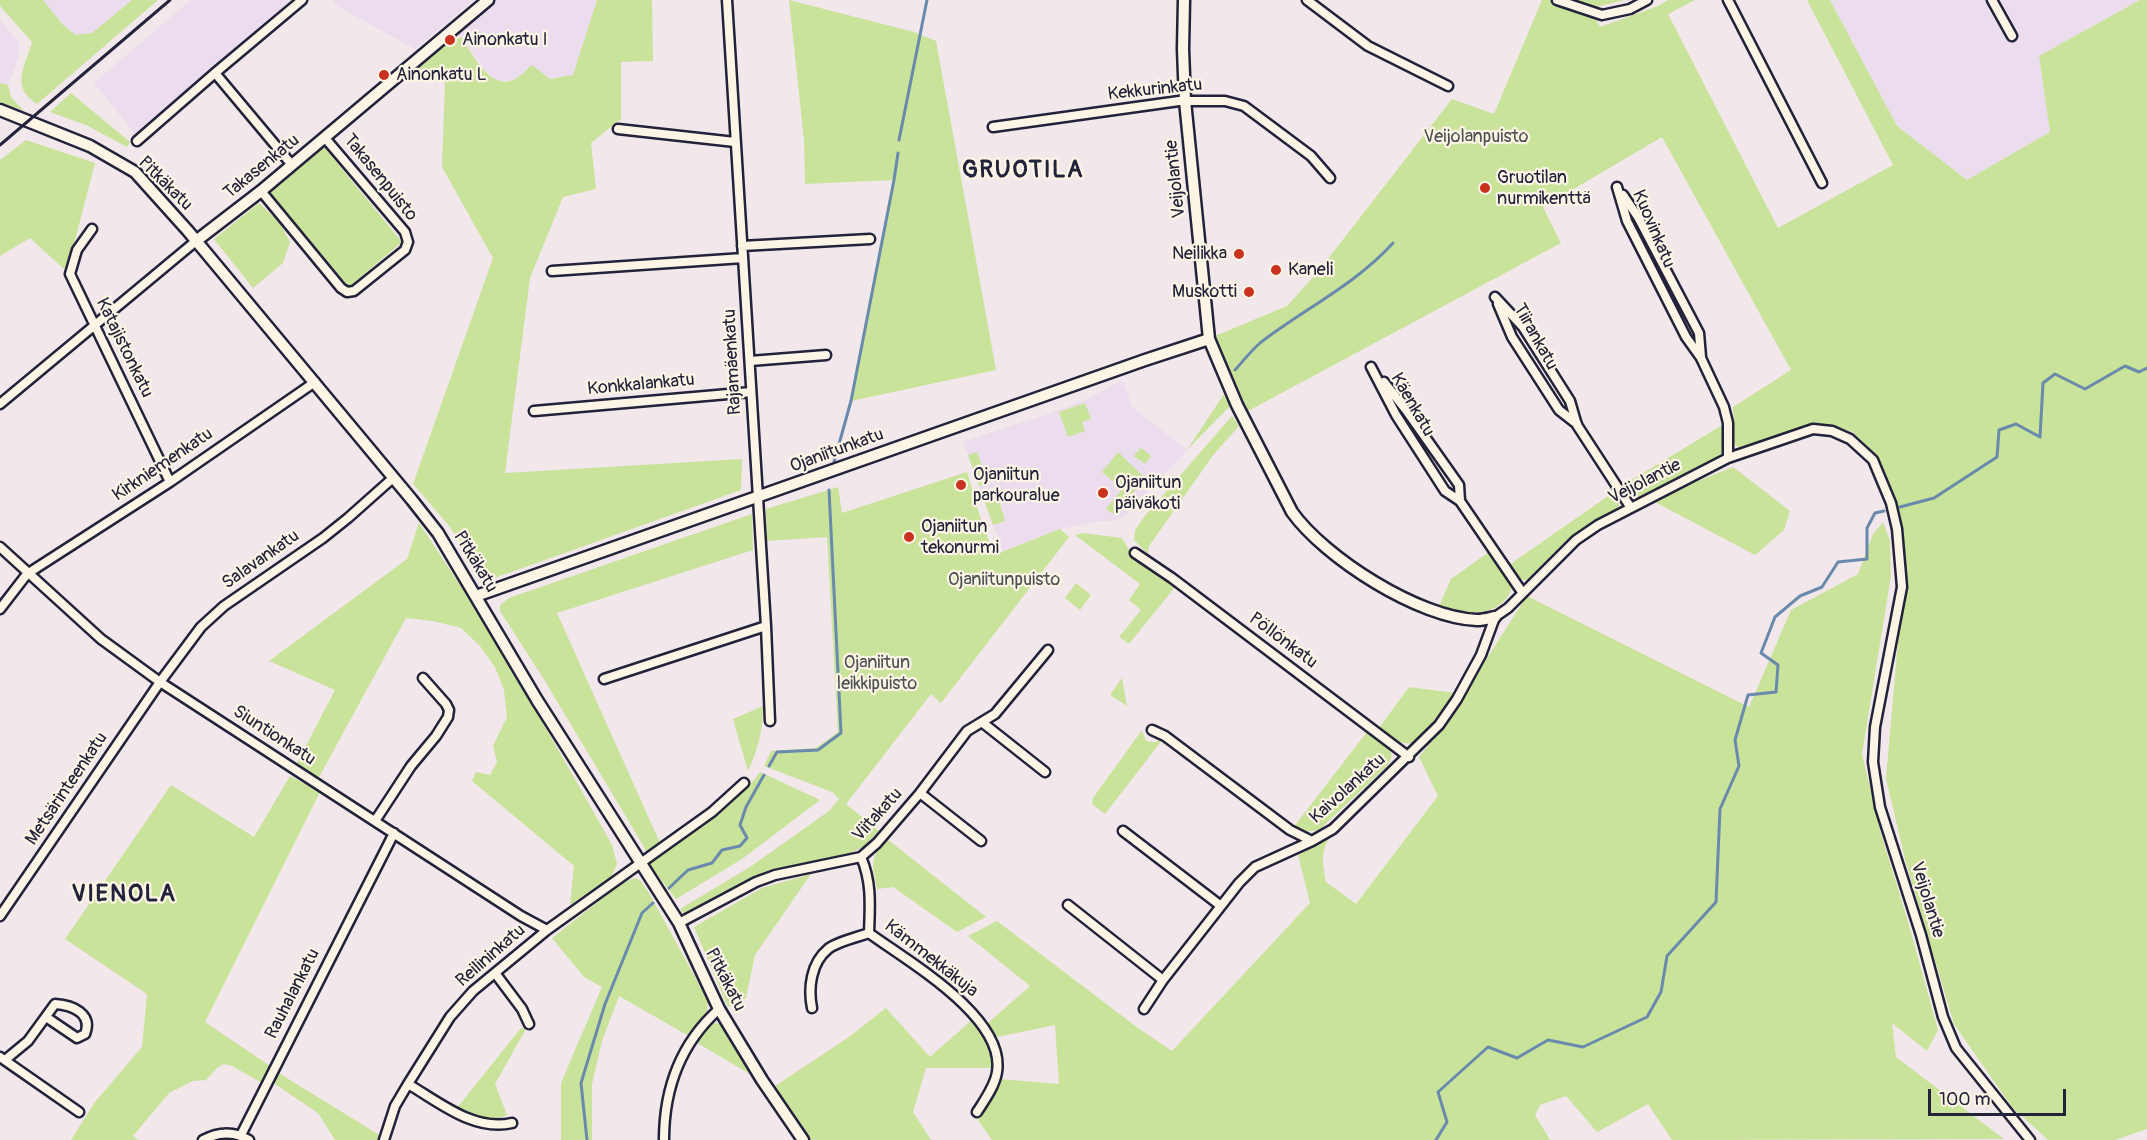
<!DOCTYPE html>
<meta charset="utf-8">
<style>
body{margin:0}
#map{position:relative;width:2147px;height:1140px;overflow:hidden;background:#f2e7ea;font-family:Pangolin,sans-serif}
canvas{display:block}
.scale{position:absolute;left:1928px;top:1089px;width:138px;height:27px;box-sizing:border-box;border:3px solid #22223b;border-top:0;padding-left:8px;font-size:18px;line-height:21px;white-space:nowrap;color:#22223b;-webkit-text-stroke:4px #fcf5e5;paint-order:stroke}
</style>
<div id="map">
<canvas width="2147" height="1140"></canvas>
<div class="scale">100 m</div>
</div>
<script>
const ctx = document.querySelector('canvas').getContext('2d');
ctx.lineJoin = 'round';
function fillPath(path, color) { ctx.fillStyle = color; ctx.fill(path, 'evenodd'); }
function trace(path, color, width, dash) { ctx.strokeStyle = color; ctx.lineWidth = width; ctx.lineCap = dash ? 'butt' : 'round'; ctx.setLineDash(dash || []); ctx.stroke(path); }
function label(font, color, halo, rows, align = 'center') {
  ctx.font = font + ' Pangolin,sans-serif'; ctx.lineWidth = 4.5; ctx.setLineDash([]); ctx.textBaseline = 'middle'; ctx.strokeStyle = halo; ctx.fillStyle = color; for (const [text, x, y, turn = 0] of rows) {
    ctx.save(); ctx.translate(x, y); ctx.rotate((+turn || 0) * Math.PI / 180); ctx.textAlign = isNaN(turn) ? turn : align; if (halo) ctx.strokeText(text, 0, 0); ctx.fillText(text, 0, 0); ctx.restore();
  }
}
fillPath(new Path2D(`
 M43 0H132L92 33 76 35 63 25Z
 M191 0H294L135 134 94 83Z
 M332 0H474L415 49 355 16 336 5Z
 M496 0H597L573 75 550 79 502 81 494 79 487 73 456 31Z
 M1830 0H2140L2039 56 2050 132 1967 180 1897 126Z
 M0 19 19 43V56L8 85 0 83Z
 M1123 380 1132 407 1187 450 1123 518 1113 521H1101L1060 529 1003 551 963 442 1051 413 1087 399Z`), '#ebddee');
fillPath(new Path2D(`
 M0 0H43L63 25 76 35 92 33 132 0H158L37 104C10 87 25 67 32 42L0 6Z
 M597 0H652L653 61 621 62V119L591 143 596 189 563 197 530 278 505 473 742 459 741 490 489 580 446 522 413 484 493 258 442 167 445 83 415 66 448 44 461 37C473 54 491 94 517 78 522 75 527 69 532 65L550 79 573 75Z
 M789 0 914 32 936 41 996 370 851 401 894 180 805 184 804 140Z
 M1542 0H1625L1596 7 1591 10 1600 27 1658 6 1668 0H1695L1668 14 1778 228 1893 165 1807 0H1830L1897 126 1967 180 2050 132 2039 56 2140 0H2147V1129L2115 1140H2048L2012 1107 1954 1024 1906 863 1886 779 1905 561 1901 522 1893 493 1873 453 1853 432 1834 426 1813 423 1740 448 1734 444 1733 407 1791 370 1662 137 1543 207 1561 243 1248 411 1215 336 1287 306 1317 273 1452 99 1494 114Z
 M0 83 8 85 11 97 24 111 0 102Z
 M71 93 130 142 127 147 86 125 50 112Z
 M26 140 95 163 73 248 65 270 30 238 0 256V160Z
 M324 147 402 242 349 287 270 193Z
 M259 203 280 223 290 242 283 263 253 288 214 239Z
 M1224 394 1230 406 1187 450Z
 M1085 403 1091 419 1082 422 1085 431 1068 437 1059 412Z
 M1232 416 1239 426 1214 454 1149 546 1148 552 1152 558 1134 540 1135 530 1144 517Z
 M1724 424 1725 447 1719 457 1641 498 1635 497 1622 486Z
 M1141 448 1151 456 1145 464 1134 456Z
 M977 452 988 483 979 486 968 455Z
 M1118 452 1146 479 1113 514 1106 509 1122 489 1102 472Z
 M1733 467 1790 511 1784 530 1755 555 1655 502 1693 483Z
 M967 472 973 492V496L994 555 1060 529 1069 537 941 703 931 694 846 804 879 831 863 847 850 853 831 859 772 869 684 914 680 909 750 867 829 811 839 799 832 792 764 766 771 751 816 748 838 732 827 537 767 541 766 509 838 487 842 513Z
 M1614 492C1616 495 1620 500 1619 505 1617 514 1599 518 1592 523 1568 539 1550 561 1528 580L1518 579 1509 565Z
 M997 494 1005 521 993 525 982 495Z
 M752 514 753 550 557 613 660 843 647 852 545 681 500 611V605L509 598Z
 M1883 522 1890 541 1891 576 1862 754 1881 834 1909 925 1938 1030 1927 1051 1892 1023 1896 1057 2004 1139 1672 1140 1648 1104 1597 1132 1566 1096 1540 1105 1535 1115 1550 1140H992L978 1120 991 1100 1000 1079 1059 1084 1055 1025 997 1037 988 1023 1030 986 968 936 997 921 1138 1028 1172 1051 1310 903 1298 855 1329 838C1320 854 1323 865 1326 882L1356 904 1438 796 1419 757 1440 731 1527 596 1749 707 1791 610 1858 574 1873 534Z
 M419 523C489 626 551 736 612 845L617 864 611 877 570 905 574 866 472 781 476 772 490 775 497 762 493 746 507 717 504 690 495 667 480 646 461 628 433 621 406 618 318 779 296 765 335 690 269 661 407 559Z
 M1083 533 1122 538 1132 555 1175 587 1129 644 1119 637 1141 610 1129 600 1140 584 1075 535Z
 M1489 552C1496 561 1511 575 1511 587 1511 594 1507 598 1502 603 1485 618 1460 611 1439 606L1451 579Z
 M1076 583 1091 595 1080 610 1065 598Z
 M1122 678 1127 706 1110 695Z
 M1409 687 1455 693 1417 742C1402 747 1391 737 1379 728Z
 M763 706C763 730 758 749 748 771L733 719Z
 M1142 730 1146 741 1155 742 1163 739 1105 814 1092 804 1093 798Z
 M1366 733C1380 742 1401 748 1387 766L1319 830 1303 832 1293 828Z
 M760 772 820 800 742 859 676 899 646 861C686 834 731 811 760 772Z
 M290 776 320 792 205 1022 270 1066 262 1083 232 1066 224 1064 218 1067 206 1080 193 1081 169 1093 133 1136 138 1140H71L95 1102 142 1047 147 994 65 939 171 785 254 837Z
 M887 839 986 917 957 932 893 887 877 889C873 863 868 860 887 839Z
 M811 874 755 955 746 998 728 1007 694 927 762 888Z
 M635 878 640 880 649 893 708 1001 707 1011 687 1035 619 996 602 1041 592 1084V1140H561V1083L602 987 584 977 552 938 622 883Z
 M886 1008 930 1057 973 1019C988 1036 990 1046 992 1068H926L913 1112 931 1140H812L775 1086 849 1037Z
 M714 1023 721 1024 724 1028 755 1077 694 1041 707 1027Z
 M521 1028 526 1029 495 1084 507 1115C488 1124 475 1117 457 1108Z
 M277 1072 381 1136 380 1140H335L318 1113 272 1082Z`), '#c9e39a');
trace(new Path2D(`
 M899 140 927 0
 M1235 370C1243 361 1251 351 1260 343 1304 309 1355 285 1393 243
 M834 462 851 401 894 180 898 153
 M1900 507 1934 498 1997 457 1999 430 2016 424 2040 437 2043 383 2055 374 2085 389 2125 366 2139 372 2147 368
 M769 766 777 752 818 750 841 733 829 490
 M669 888 688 870 712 863 722 850 740 846 747 838 740 825 746 807 764 775
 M587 1140 581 1083 605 1004 642 913 653 903
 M1436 1140 1447 1122 1438 1092 1488 1047 1517 1058 1548 1040 1583 1047 1647 1017 1661 992 1667 956 1716 902 1720 809 1739 766 1735 740 1748 695 1776 692 1778 665 1761 653 1775 617 1800 596 1822 587 1838 562 1867 559V528L1875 513 1884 511`), '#698aac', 3);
const street = new Path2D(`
 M727 0 766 626 770 721
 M1307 0 1368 46 1448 86
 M1557 0 1602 15 1630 9 1647 0
 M1728 0 1822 183
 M1992 0 2012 36
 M215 73 292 165
 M993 127 1179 101H1225L1244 106 1311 156 1330 178
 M618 129 735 142
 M137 141 215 73 302 0
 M1617 187 1627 221 1686 337 1701 358 1724 407 1728 423V458
 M261 191 341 288 347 292 354 291 405 250 408 242 405 232 325 138
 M1623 195 1638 217 1699 333 1701 357
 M92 229 77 250 70 274 170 482
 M742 246 870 239
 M552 271 743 258
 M1495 297 1523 327 1570 401 1577 425 1631 508
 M1498 304 1512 337 1559 410 1577 424
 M750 361 826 355
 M1371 367 1396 415 1445 491 1460 501 1522 592
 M1384 382 1406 410 1459 485 1460 501
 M0 404 196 241
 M534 411 751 392
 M0 547 101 639 160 682 521 916 547 930
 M1135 553 1172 578 1409 757
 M0 609 27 574 170 482 315 382
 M604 679 766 626
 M983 723 1045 772
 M1152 730 1165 736 1290 830 1312 841
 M920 793 981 841
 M375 821 411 766 436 736 448 717 449 710 446 704 423 678
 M1123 831 1221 906
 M861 857C872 882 870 906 869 933 907 961 1006 1017 997 1072 995 1086 984 1101 977 1112
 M1068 905 1163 980
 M0 916 160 682 201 627 224 606 323 538 348 518 393 478
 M679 923 756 882 775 875 861 857 877 843 920 793 967 731 995 714 1048 650
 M495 973 522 1009 529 1024
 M812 1008C808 988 811 963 828 949 836 942 858 937 869 933
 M1144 1009 1163 980 1239 883 1255 867 1312 841 1333 829 1439 725 1457 699 1481 655 1495 617 1508 608 1576 540 1598 525 1728 458 1813 429 1832 431 1850 439 1873 460 1891 503 1897 529 1902 587 1875 727 1873 762 1880 807 1921 935 1943 1017 1956 1048 2030 1140
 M0 1057 79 1112
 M5 1060 28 1041 55 1004C73 1005 93 1014 85 1034L77 1038 46 1017
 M408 1084C439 1102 474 1132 512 1123
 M241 1135 394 833
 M203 1140C218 1132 234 1131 249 1140
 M384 1140 395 1106 408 1084 450 1017 473 991 547 930 712 812 744 783
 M664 1140C664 1088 680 1044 719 1009`);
const secondary = new Path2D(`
 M1184 0 1183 49 1185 101 1209 339 1237 405 1292 512C1325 558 1419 618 1477 620 1483 620 1490 618 1495 617
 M0 110 90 146 135 172 188 231 412 500 438 533 537 700 679 923 719 1009 762 1080 803 1140
 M196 241 261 191 488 0
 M476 596 1145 360 1209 339`);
trace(street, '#22223b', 13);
trace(secondary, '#22223b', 15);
trace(street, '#fcf5e5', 8);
trace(secondary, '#fcf5e5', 10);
trace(new Path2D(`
 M0 145 170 0`), '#22223b', 3);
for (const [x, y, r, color] of [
 [450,40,6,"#c8321e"],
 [384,75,6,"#c8321e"],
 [1485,188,6,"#c8321e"],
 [1239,254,6,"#c8321e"],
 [1276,270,6,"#c8321e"],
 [1249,292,6,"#c8321e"],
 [961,485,6,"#c8321e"],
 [1103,493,6,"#c8321e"],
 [909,537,6,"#c8321e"]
]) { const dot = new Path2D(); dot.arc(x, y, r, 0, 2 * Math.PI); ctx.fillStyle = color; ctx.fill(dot); trace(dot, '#fcf5e5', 2); }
label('18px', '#22223b', '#fcf5e5', [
 ["Ainonkatu I",462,40],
 ["Ainonkatu L",396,75],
 ["Gruotilan",1497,178],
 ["nurmikenttä",1497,199],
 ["Neilikka",1227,254,"right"],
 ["Kaneli",1288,270],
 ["Muskotti",1237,292,"right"],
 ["Ojaniitun",973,475],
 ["parkouralue",973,496],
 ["Ojaniitun",1115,483],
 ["päiväkoti",1115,504],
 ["Ojaniitun",921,527],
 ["tekonurmi",921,548]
], 'left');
label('18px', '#22223b', '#fcf5e5', [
 ["Kekkurinkatu",1155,90,-6],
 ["Takasenkatu",262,167,-39],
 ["Takasenpuisto",380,178,51],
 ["Veijolantie",1176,179,-96],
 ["Pitkäkatu",165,184,45],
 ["Kuovinkatu",1653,229,67],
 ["Tiirankatu",1535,337,61],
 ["Katajistonkatu",124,348,64],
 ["Rajamäenkatu",733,362,-93],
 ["Konkkalankatu",641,385,-5],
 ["Käenkatu",1412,405,60],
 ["Ojaniitunkatu",837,451,-20],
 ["Kirkniemenkatu",163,465,-34],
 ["Veijolantie",1645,482,-27],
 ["Salavankatu",261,560,-35],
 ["Pitkäkatu",475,562,59],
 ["Pöllönkatu",1283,641,37],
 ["Siuntionkatu",274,736,33],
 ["Metsärinteenkatu",67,789,-56],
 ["Kaivolankatu",1348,789,-42],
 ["Viitakatu",878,815,-48],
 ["Veijolantie",1927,900,73],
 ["Reilininkatu",491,956,-41],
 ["Kämmekkäkuja",931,959,38],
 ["Pitkäkatu",725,980,63],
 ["Rauhalankatu",293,994,-63]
]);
label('18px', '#4c5253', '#fcf5e5', [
 ["Veijolanpuisto",1476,137],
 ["Ojaniitunpuisto",1004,580],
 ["Ojaniitun",877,663],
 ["leikkipuisto",877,684]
]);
ctx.letterSpacing = '1.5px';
label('bold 24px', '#22223b', '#fcf5e5', [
 ["GRUOTILA",1023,171],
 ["VIENOLA",124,895]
]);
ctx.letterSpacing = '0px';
</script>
